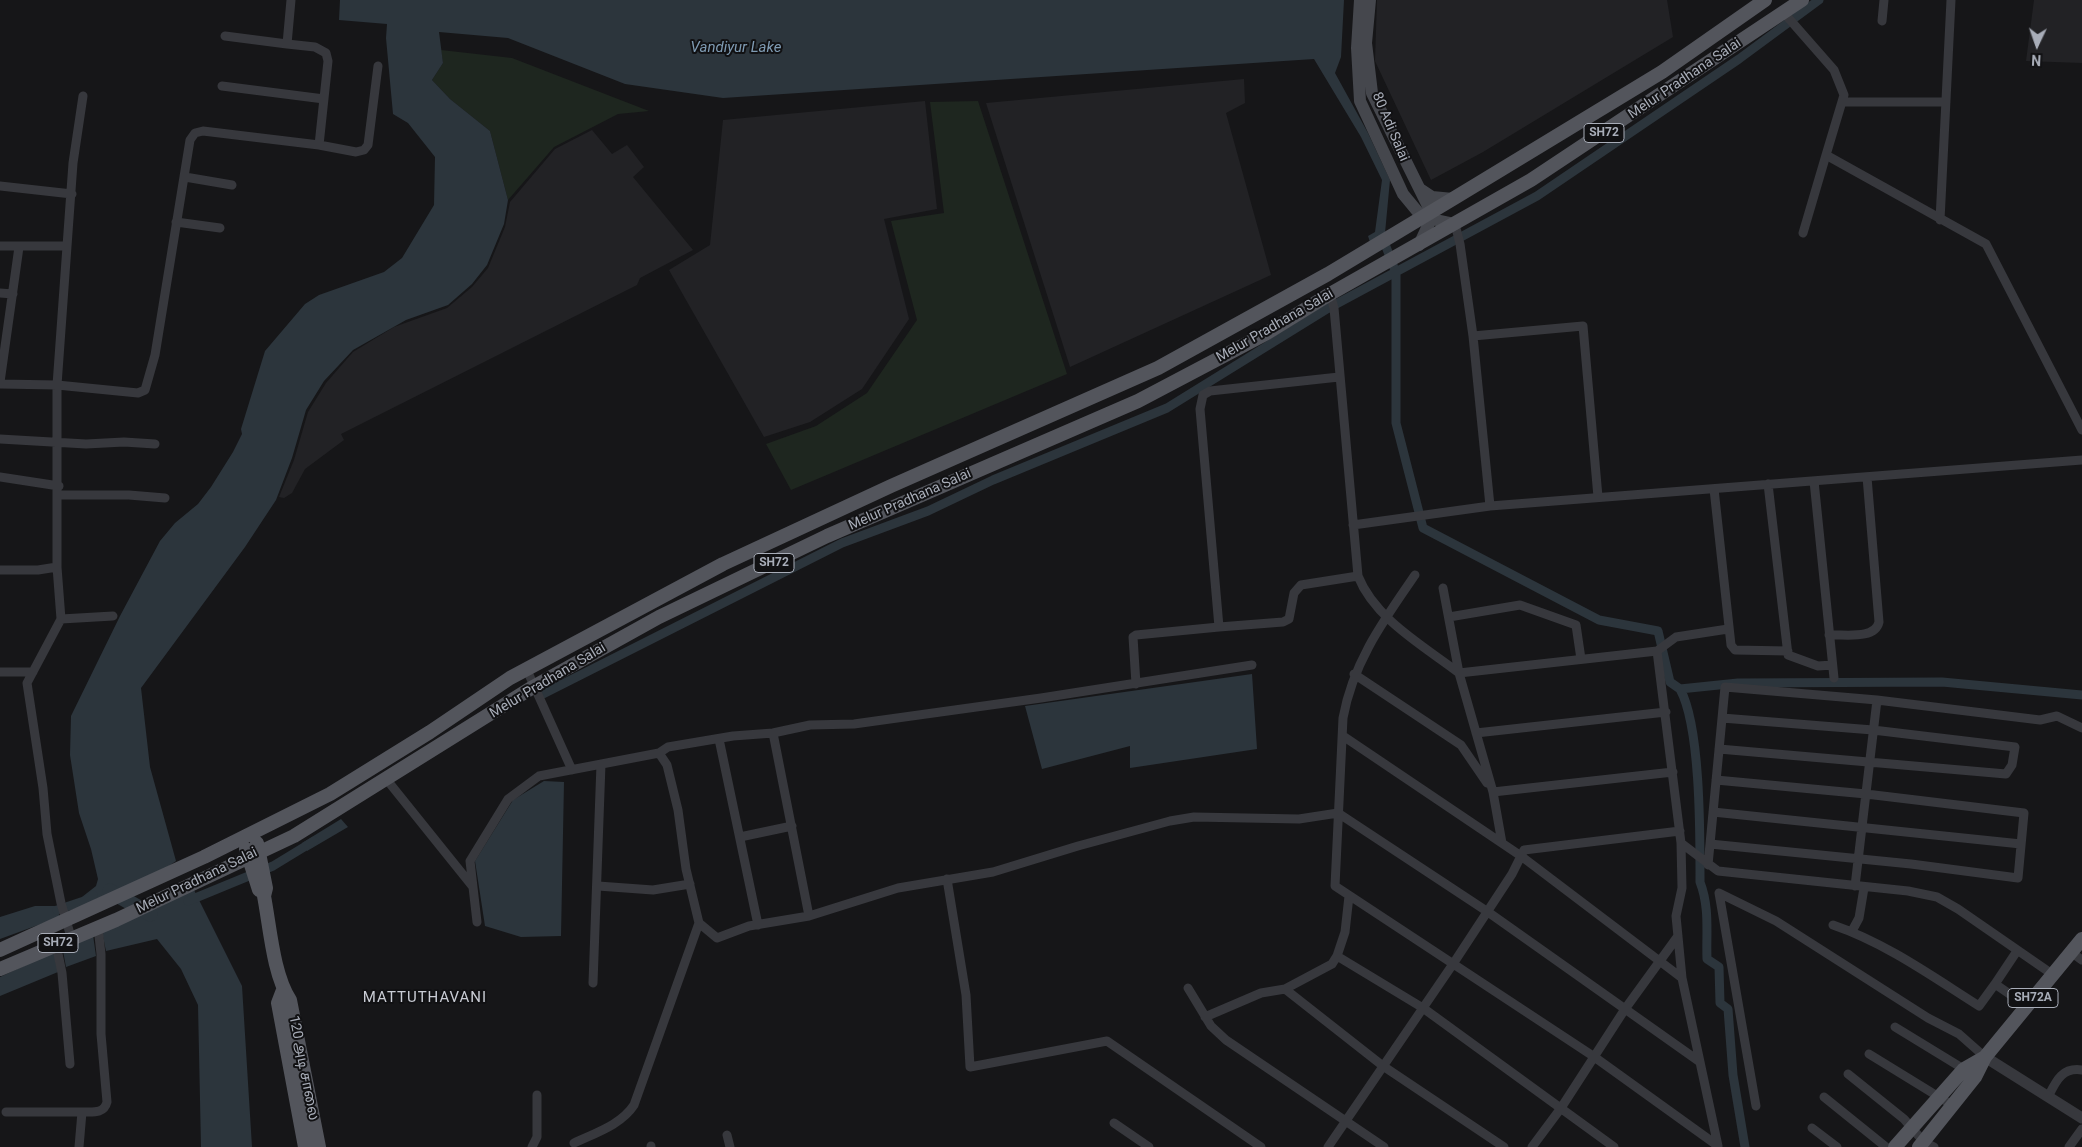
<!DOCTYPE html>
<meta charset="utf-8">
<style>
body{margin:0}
#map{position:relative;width:2082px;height:1147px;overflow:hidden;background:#161618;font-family:Roboto,sans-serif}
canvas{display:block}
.north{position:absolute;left:2012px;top:20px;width:50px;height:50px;-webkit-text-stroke:4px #111113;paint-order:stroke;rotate:183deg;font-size:14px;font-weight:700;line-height:20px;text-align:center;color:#a8adb8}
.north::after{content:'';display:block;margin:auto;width:18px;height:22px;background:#a8adb8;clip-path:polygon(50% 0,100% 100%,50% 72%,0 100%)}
</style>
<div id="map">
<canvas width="2082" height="1147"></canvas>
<div class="north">N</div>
</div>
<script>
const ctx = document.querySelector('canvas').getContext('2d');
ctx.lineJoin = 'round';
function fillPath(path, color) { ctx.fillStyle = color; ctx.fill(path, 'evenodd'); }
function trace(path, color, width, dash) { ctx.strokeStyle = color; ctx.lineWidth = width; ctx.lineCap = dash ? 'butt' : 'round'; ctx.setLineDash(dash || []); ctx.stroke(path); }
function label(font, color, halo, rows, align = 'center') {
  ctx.font = font + ' Roboto,"Noto Sans Tamil",sans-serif'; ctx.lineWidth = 4; ctx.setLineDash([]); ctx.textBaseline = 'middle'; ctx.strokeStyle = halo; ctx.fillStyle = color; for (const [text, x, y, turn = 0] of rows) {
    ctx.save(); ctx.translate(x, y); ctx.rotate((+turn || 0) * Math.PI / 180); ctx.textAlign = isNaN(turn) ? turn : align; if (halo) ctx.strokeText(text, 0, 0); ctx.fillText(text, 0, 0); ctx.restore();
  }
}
fillPath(new Path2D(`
 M1377 0H1667L1673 37 1483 152 1431 180 1375 61Z
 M2034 0H2082V63L2026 61Z
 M1244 79 1245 103 1226 113 1271 275 1070 367 986 103Z
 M925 101 937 209 884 219 909 319 862 389 810 422 764 437 669 270 710 245 723 120Z
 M592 130 612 154 627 145 644 167 633 177 693 250 640 278 637 285 341 434 344 440 305 469 292 493 284 498 279 497 294 460 308 412 326 383 353 352 394 327 447 308 472 287 488 268 505 227 510 202 555 149Z`), '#222225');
fillPath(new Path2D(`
 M441 50 512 58 649 111 618 114 554 147 508 200 490 131 450 99 432 80 443 63Z
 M978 101 1067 374 791 490 766 444 816 426 867 393 917 320 891 221 944 213 930 102Z`), '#1e261f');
fillPath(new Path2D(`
 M340 0H1344L1341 57 1335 73 1368 133 1390 180 1385 233 1370 242 1368 236 1375 232 1382 180 1361 137 1314 59 723 98 625 84 508 38 439 32 443 63 432 80 450 99 490 131 508 200 504 224 487 265 472 284 448 305 406 320 353 350 324 381 306 410 292 458 276 500 245 547 141 688 150 767 176 861 163 870 85 904 82 897 96 886 98 879 91 849 79 813 70 755 71 716 120 616 160 541 175 523 198 504 211 487 233 452 242 434 241 429 265 351 305 304 319 295 384 272 402 258 434 205 435 157 408 123 393 114 386 38 387 24 339 20Z
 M1252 674 1257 749 1130 768V746L1042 769 1025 706Z
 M544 781 564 782 561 936 521 937 485 926 475 861 513 800Z
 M341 819 348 827 307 851 302 843Z
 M194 890 242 986 252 1147H201L198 1005 181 969 157 939 106 951 102 932Z
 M35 906H55L60 917 0 939V917Z
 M93 935 96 956 66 967 63 951Z
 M54 952 58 972 0 996V977Z`), '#2c353c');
trace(new Path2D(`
 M1382 236 1396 273V423L1423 528 1599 620 1658 631 1670 682 1680 689 1738 683 1942 682 2082 695
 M1680 689C1701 727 1700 837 1700 882 1710 908 1706 933 1707 959L1719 967 1720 1003 1728 1009 1733 1075 1745 1147
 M541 695 842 543 928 511 993 480 1167 408 1327 309 1537 196 1739 59 1819 0
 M188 901 273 866 314 841
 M57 910 87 900 93 895`), '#2c353c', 9);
trace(new Path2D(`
 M110 891 150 914`), '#2c353c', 15);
trace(new Path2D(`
 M291 0 287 44 315 47 326 53 328 61 319 145
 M1784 13 1834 70 1844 95 1826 155 1986 244 2082 430
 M1882 21 1884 0
 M225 36 287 44
 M222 86 324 99
 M1843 102H1946
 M185 177 232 185
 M0 186 72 194
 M1940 220 1951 0
 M176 222 220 228
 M1455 224 1460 244 1473 336 1490 506 2082 460
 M1803 233 1826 155
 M0 246H67
 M0 293 13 294
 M1330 294 1334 308 1358 576C1375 619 1424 646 1459 673L1657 651 1681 843 1718 871 1908 891 1937 897 1958 909 2052 974
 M1473 336 1583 326 1598 497
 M0 382 19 247
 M0 384 57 385 138 393 145 390 155 355 190 140 195 133 203 131 319 145 356 152 364 150 368 145 378 66
 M0 439 86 444 124 442 155 444
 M0 477 59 486
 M1814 481 1834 678
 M1768 484 1788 655 1818 666 1832 665
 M1714 489 1731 645 1735 650 1788 651
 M59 495H129L165 498
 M1353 525 1490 506
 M0 570H38L57 567
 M1415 575C1384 620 1353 662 1343 718L1335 886 1593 1056 1718 1146 1682 978 1676 916 1682 888 1681 843
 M1443 588 1459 673 1493 792
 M1449 617 1520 605 1576 625 1581 659
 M61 619 113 616
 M1219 627 1283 622 1289 619 1294 593 1301 585 1358 576
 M1829 635C1844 634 1875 640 1879 622L1867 477
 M1657 651 1676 637 1728 629
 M526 668 572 770
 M0 672H33
 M1354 674 1461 745 1487 783
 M1136 684 1133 637 1136 635 1219 627 1200 409 1203 395 1210 391 1339 377
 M773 733 809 916
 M1476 733 1666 712
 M1343 736 1521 856 1682 978
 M719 739 758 925
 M1719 749 2006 774 2012 765 2015 747 1873 730 1722 718
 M659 753 668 747 733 736 773 733 810 725 854 724 1041 698 1252 665
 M387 780 473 887
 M1713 812 2021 844
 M740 837 792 826
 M1502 843 1493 792 1673 772
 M1710 844 1911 864 2018 878 2024 813 1866 794 1716 780
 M1708 865 1725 687 1877 700 2040 720 2057 716 2082 728
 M947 879 966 995 970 1067 1107 1041 1261 1147
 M598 886 653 890 690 884
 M1855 886 1877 700
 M1719 893 1776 921 1928 1018 1959 1034 1985 1057
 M1719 893 1756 1106
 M477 922 470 861 508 799 539 776 659 753 667 765 678 810 686 869 699 923 717 938 749 926 809 916 898 888 993 872 1078 846 1170 821 1194 817 1299 819 1338 813 1488 912 1700 1062
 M1833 925C1886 943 1933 977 1979 1006L1995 984
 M1852 931 1859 918 1864 888
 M71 937 61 903 47 834 43 788 27 683 61 619 57 567V385L73 163 83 96
 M56 944 62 973 70 1064
 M2017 951 1995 984 2027 1006
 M2071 952 2082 960
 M1337 956 1423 1008 1614 1147
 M593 983 601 764
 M1188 988 1211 1026 1226 1040 1384 1147
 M1285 989 1383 1066 1504 1147
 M1205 1017 1261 993 1285 989 1332 964 1337 956 1345 932 1349 896
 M1895 1027 1967 1071
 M1869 1054 1952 1105
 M1848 1074 1904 1119 1924 1142 1934 1147
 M1824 1097 1886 1147
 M2048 1097C2056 1081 2062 1067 2082 1070
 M6 1112H82
 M1114 1123 1149 1147
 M1812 1128 1837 1147
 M727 1135 730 1147
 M574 1143C595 1133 621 1125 634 1105L699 923
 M651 1146V1147
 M79 1147 82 1112C93 1112 104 1114 107 1102L101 1034V954L98 927
 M532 1147 537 1137V1095
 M1328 1147 1453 964 1512 874 1524 850 1680 831
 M1532 1147 1561 1108 1625 1009 1678 936
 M2069 1147 2082 1129`), '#37383d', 9);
trace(new Path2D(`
 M1985 1057 2082 1118`), '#37383d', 11);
trace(new Path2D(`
 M1360 0 1357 48 1360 101 1403 194 1422 217 1455 224
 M1370 0 1366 43 1372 93 1431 212V219L1419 245
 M1420 189 1432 197 1453 199`), '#45474d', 12);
trace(new Path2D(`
 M257 843 266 888 264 896C270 927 273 974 290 1000L319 1147
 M246 849 259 890
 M0 950 204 857 330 794 430 732 510 678 723 564 891 486 1158 368 1328 274 1456 197 1662 72 1765 0
 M0 969 116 920 294 836 533 687 659 617 827 536 1138 401 1267 333 1330 294 1531 180 1802 0
 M283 990 278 1003 305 1147
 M1895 1147 1964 1069 1985 1057
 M1919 1147 1975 1077 1985 1057 2082 939`), '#53555c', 14);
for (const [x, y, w] of [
 [1604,133,40],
 [774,563,40],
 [58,943,40],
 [2033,998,50]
]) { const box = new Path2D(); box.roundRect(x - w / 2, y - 9.5, w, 19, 4); ctx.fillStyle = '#111113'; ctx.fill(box); trace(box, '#a8adb8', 1); }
label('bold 12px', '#a8adb8', null, [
 ["SH72",1604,133],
 ["SH72",774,563],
 ["SH72",58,943],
 ["SH72A",2033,998]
]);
label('14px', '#a8adb8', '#111113', [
 ["Melur Pradhana Salai",1685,79,-34],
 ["80 Adi Salai",1390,127,67],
 ["Melur Pradhana Salai",1275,326,-30],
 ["Melur Pradhana Salai",910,500,-24],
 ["Melur Pradhana Salai",548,681,-31],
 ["Melur Pradhana Salai",197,881,-26],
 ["120 அடி சாலை",303,1068,79]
]);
label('italic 15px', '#7f9bb3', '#111113', [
 ["Vandiyur Lake",736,48]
]);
ctx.letterSpacing = '1px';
label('15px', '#c9ccd4', '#111113', [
 ["MATTUTHAVANI",425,998]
]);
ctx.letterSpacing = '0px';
</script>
